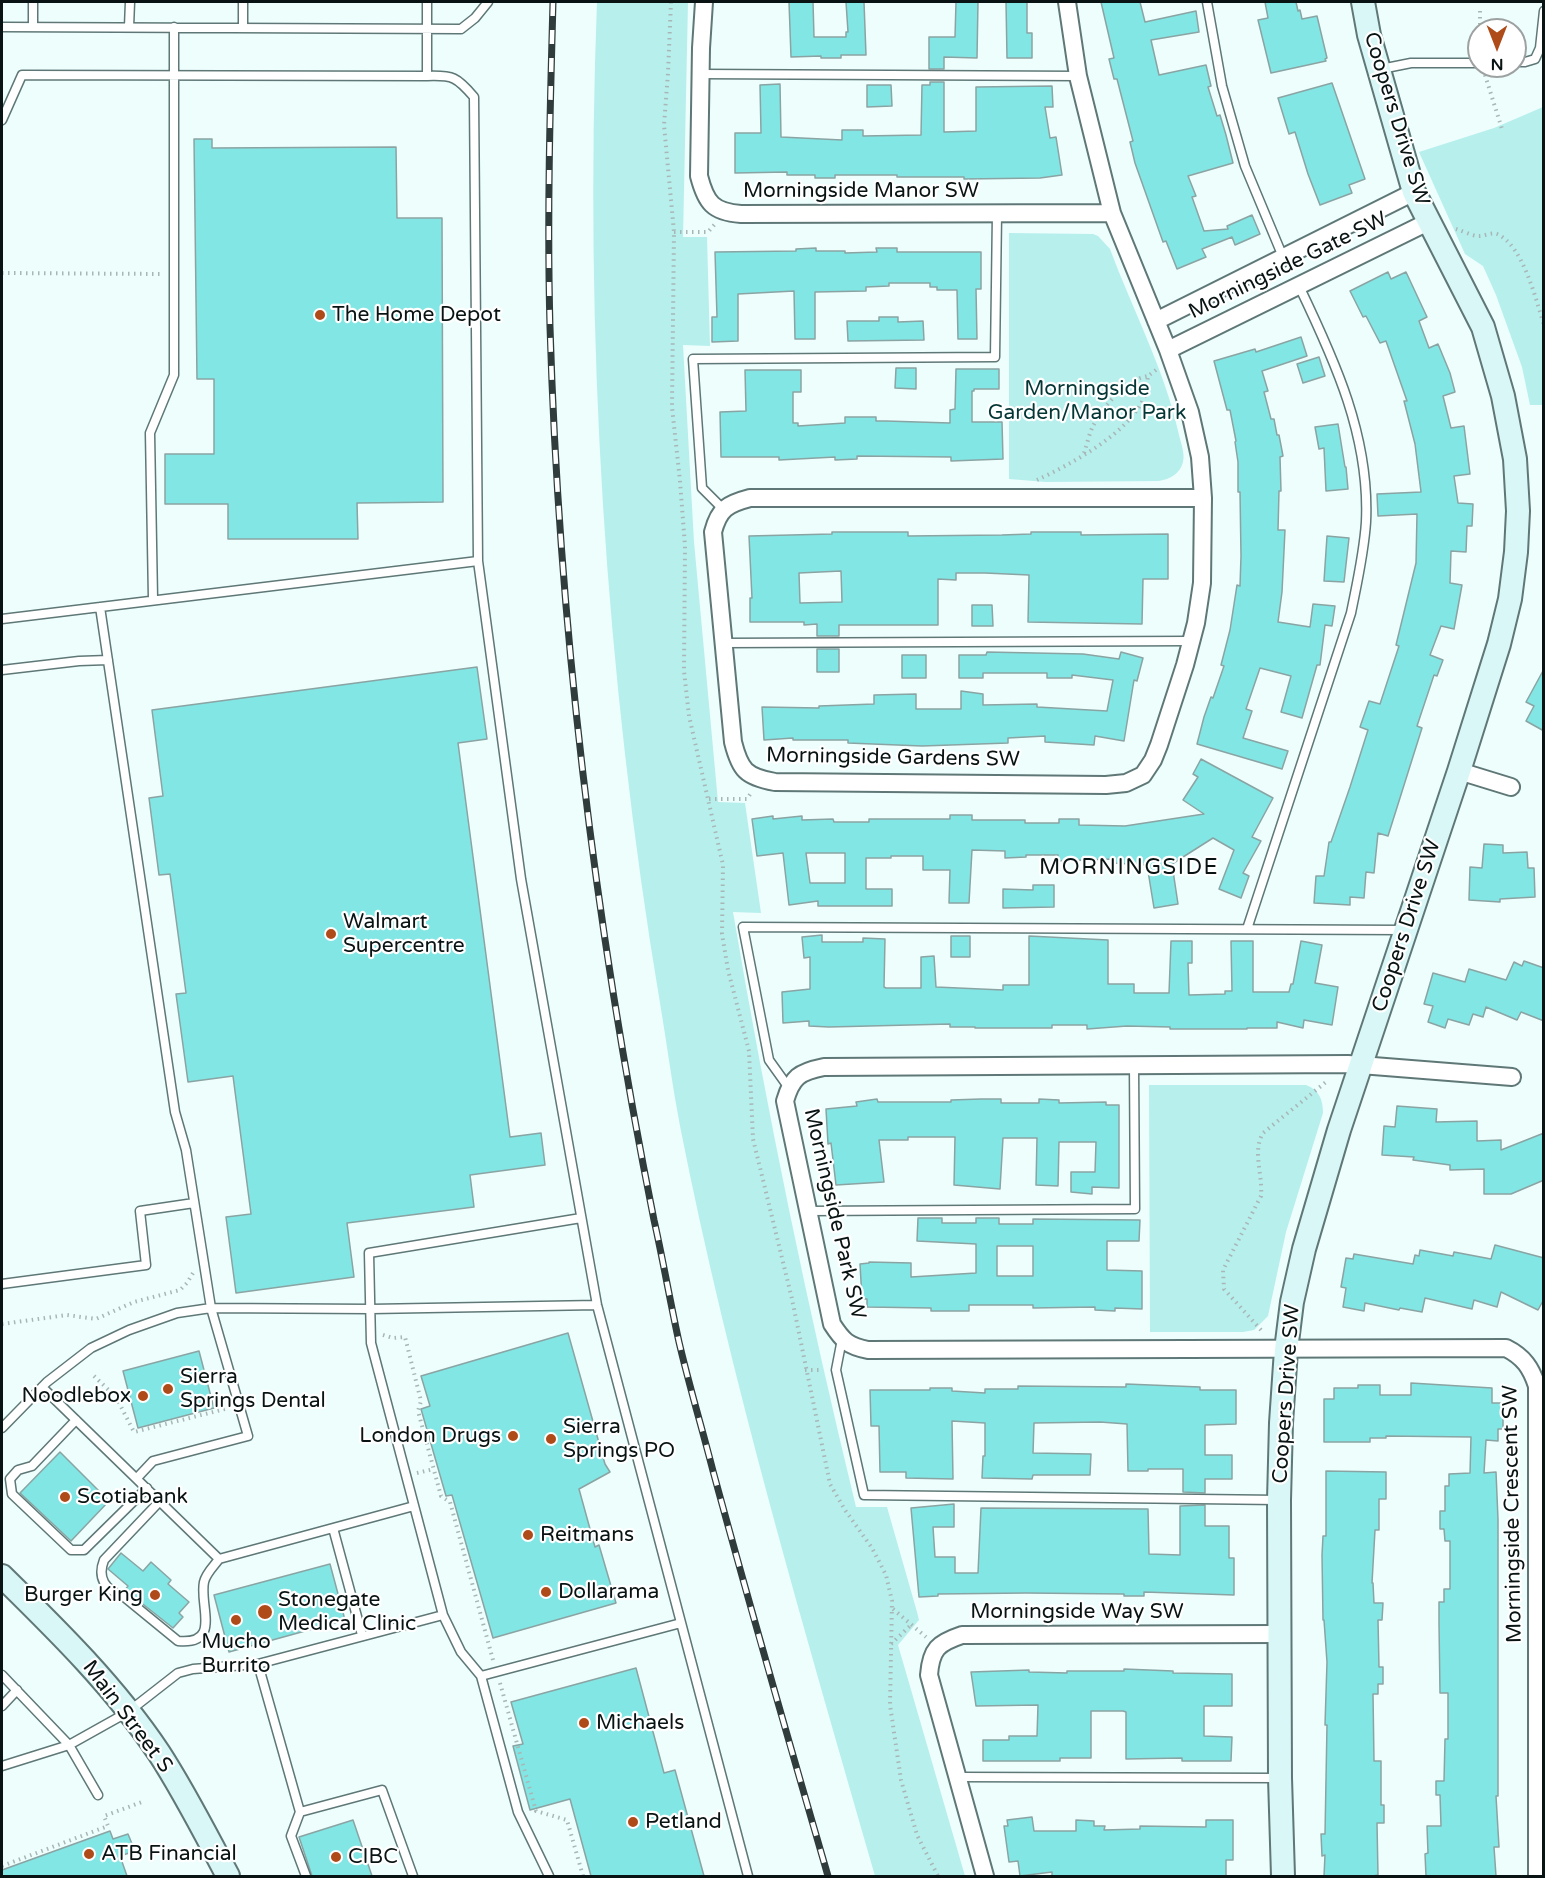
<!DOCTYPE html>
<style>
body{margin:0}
#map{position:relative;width:1545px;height:1878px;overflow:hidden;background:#edfefd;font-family:"Varela Round",sans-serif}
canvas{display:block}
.frame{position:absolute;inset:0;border:3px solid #091313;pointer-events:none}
.north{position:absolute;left:1467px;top:18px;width:60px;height:60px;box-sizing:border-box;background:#fff;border:2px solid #9da1a1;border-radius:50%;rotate:180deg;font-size:16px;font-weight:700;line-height:24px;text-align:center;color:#091313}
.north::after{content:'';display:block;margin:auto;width:21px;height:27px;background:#af4b19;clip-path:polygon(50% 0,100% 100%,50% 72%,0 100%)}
</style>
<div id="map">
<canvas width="1545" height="1878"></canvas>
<div class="frame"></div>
<div class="north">N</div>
</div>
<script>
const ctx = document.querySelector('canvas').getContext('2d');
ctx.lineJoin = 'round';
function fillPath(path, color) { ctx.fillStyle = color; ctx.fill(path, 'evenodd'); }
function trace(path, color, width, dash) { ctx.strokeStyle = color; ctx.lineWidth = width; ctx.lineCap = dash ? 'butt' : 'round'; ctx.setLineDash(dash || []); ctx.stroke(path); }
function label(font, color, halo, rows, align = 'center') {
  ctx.font = font + ' "Varela Round",sans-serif'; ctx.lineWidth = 4.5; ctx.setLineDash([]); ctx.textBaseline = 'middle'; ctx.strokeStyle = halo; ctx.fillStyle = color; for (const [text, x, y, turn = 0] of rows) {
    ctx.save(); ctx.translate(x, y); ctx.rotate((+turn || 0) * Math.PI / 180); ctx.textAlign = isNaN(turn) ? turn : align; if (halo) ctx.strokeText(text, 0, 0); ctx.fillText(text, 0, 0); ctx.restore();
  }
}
fillPath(new Path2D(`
 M597 2H688L683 237H707L710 346 683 345 694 542 718 802 745 803 761 913 733 912C767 1112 808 1310 856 1507H887L917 1612 919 1620 898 1645 965 1876H875C804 1628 730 1380 680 1126 672 1085 667 1044 660 1003 605 673 584 336 597 2Z
 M1543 107 1544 405H1530L1522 367 1496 295 1483 266 1465 254 1419 152 1494 128Z
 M1009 233 1093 234 1098 236 1110 249C1133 311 1165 370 1179 435 1181 443 1185 454 1183 462 1180 474 1170 479 1159 481L1046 482 1009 479Z
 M1149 1085H1306C1319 1090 1323 1099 1323 1113L1286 1232 1268 1316 1254 1330 1243 1332H1150Z`), '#b7efed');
const building = new Path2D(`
 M789 2H813L814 37H846V32H848L846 2H864L866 55H841V58H821V56L791 57Z
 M956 2H978L977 58 944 57V69H929V37H955Z
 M1006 2H1027V33H1032V58H1007Z
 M1101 2H1140L1145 22 1196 11 1199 32 1151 40 1159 75 1206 65 1211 86 1208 87 1217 116 1220 115 1226 135 1233 163 1188 176 1196 196 1192 197 1204 231 1228 229 1227 226 1252 215 1260 234 1235 245 1232 237 1202 249 1206 257 1177 269 1166 241 1163 242 1135 163 1130 142 1133 141 1117 79H1114L1109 59 1114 58Z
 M1265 2H1296L1298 11 1300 10 1302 19 1317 16 1327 58 1325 59 1326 61 1271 73 1258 20 1268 18Z
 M930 82H944V132L976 131V87L1052 86 1053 107H1045L1050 138 1056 137 1062 175 1040 178 964 179V177H897V175H835V178H815V175H787V172L735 173V133H761L760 85 780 84 781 137 842 140V130H863V136L921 135 922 85H930Z
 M1332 83 1365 179 1349 185 1352 193 1320 205 1308 174 1295 132 1289 134 1278 98Z
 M867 85H891L892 106 867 107Z
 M194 139H212V148L396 147 397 218H442L443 502 357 503 358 539H228V504H165V454H214V379H197Z
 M816 248V251H845V253L877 252 876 248H897V252H981V289H976L977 339H958L957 290H937V287H930V283H889V286L866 287V291L815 292V339H795L794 291 738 294V341L712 342V317H717L715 252 796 251V249Z
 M1388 272 1391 279 1406 272 1427 317 1419 321 1429 348 1438 344 1450 373 1455 392 1443 396 1451 428 1464 426 1470 474 1454 476 1458 503 1473 504 1472 526H1467L1466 552 1451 551 1450 583 1462 585 1454 629 1441 626 1430 655 1443 660 1437 676 1434 675 1417 726 1422 728 1388 836 1378 833 1374 873 1366 872 1364 898 1350 897V905L1314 903 1316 876H1324L1329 842H1331L1350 787 1368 730 1360 727 1369 701 1380 704 1399 646 1396 645 1416 563 1417 514 1378 516 1377 494 1421 492 1415 444 1404 401H1407L1386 341 1380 343 1366 316 1363 317 1350 291Z
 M879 317H898V322L923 321 924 340 848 341 847 321H879Z
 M1301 337 1307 356 1262 371 1268 391 1264 392 1271 419H1274L1277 435H1279L1283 456 1280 457 1281 491H1279L1278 530H1285L1282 592 1278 622 1310 627 1313 604 1335 606 1332 626 1325 625 1320 665H1317L1302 718 1281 712 1291 676 1260 668 1246 709 1252 711 1243 738 1288 751 1282 769 1197 744 1204 717 1211 697 1213 698 1224 666 1221 665 1230 630 1237 585 1240 586 1241 556 1240 492H1238V462L1235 442 1236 441 1230 410H1227L1214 361 1255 349 1256 352Z
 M1319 357 1325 376 1303 383 1297 364Z
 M896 368H916V389L895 388Z
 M956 369H999V389H974V391H972V422H1002L1003 459 951 461V457L857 456V459L835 460V457L779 460V457H721L720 412 746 411 745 370H801V392H793V423H798V426L845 423V417H876V421H886L950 423V410L955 409Z
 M1338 424 1345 467H1346L1348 489 1326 491 1324 448 1319 449 1315 427Z
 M832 532H908V536L1002 535 1031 534V532H1081V535L1168 534V579H1143L1142 624 1028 622 1029 575 985 573H956V580L938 579V625H839V636H817V624L804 625V622H750V598H752L749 536 832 534ZM841 571 842 602 800 603 799 573Z
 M1327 536 1349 538 1344 582 1324 581Z
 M972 605H992L993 626H972Z
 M817 649H839V672H817Z
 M987 652 1083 654 1119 659 1121 652 1143 658 1137 681 1134 680 1124 741 1095 736 1094 745 1045 742V736L1008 738V743L922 746 848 743V740H793V738L764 740 762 707 819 708V706L874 704V695L916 694V709H961V691L983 694V705L1037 704V707L1107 711 1113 680 1072 675V678H1047V673H983V678H959V655H986Z
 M902 655H926V678H902Z
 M477 667 487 739 458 743 510 1137 541 1133 545 1165 470 1175 474 1207 347 1223 354 1277 236 1293 226 1217 251 1214 233 1076 188 1082 176 994 186 993 170 874 159 875 149 798 163 796 152 710Z
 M1544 669V731L1526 721 1534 706 1526 702Z
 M1201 759 1273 798 1252 837 1261 841 1243 873 1249 876 1241 898 1219 889 1234 850 1213 838 1172 864 1178 904 1154 908 1147 865 1113 863 1114 859 1058 861V855H1026V857L1005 858V851L972 850 969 903H949L950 870H923V856H891V858H866V889H892V906H818V901L789 905 783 853 757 856 752 819 773 816V819L802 816V820L833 819 834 822H869V819H950V815H972V820H1025V823H1059V819H1079V825L1125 826 1204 814 1183 800 1198 777 1193 774ZM806 853H845V883H810Z
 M1484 844 1503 845V853L1527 852 1528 868H1534L1535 897 1500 899V902L1469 900 1470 867 1482 868Z
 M1033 885H1054V907L1003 908V889L1033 890Z
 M822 935V942H863V938L885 939 884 987 886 988H921V957L934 956 936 987 1003 990V985H1029V936L1108 940V984H1134V993H1169L1171 941H1192V963H1188L1189 995 1225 994V991H1232L1231 941H1253V992H1289L1291 984H1293L1301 941 1322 945 1315 983 1338 987 1332 1025 1304 1020 1303 1028 1277 1022V1028H1247V1029H1170V1027L1127 1026 1087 1029V1025H1052V1028H975V1027H950V1024L829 1027 809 1026V1021L783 1023 782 992 810 989V957L804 958 802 937Z
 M951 936H970V957H951Z
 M1524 961 1544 968V1021L1521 1012 1517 1020 1486 1007 1483 1017 1473 1014 1469 1025 1448 1019 1445 1028 1428 1022 1433 1006 1424 1004 1433 973 1465 982 1469 969 1506 980 1514 962 1522 966Z
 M877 1099 878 1102H951V1100L981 1099H1001V1103H1039V1099L1059 1100V1103L1106 1102V1105H1119V1188L1092 1187V1194L1071 1192V1172H1095L1096 1142H1059L1058 1186 1036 1185 1037 1138H1003L1000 1189 954 1185 955 1137H908V1140H879L884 1182 836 1185 831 1143 828 1144 826 1109 857 1106 856 1102Z
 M1397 1106 1437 1109 1436 1122 1477 1121V1141L1501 1140V1150L1544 1133V1180L1511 1194H1484V1169L1450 1170V1165L1413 1160 1414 1157 1382 1155 1384 1126 1395 1127Z
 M918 1218H942V1223H976V1218H999V1224H1033V1219L1140 1220 1139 1241H1107V1270L1142 1271V1309L1115 1308V1311L1095 1310V1307L1033 1308V1305H969V1311H931V1308L867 1307V1299H862L860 1264 869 1263V1262L911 1263V1277L976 1273V1244L917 1241ZM997 1246H1033V1276H997Z
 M1495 1245 1544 1258V1299L1538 1310 1501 1292 1497 1307 1474 1300 1472 1309 1425 1298 1422 1312 1400 1308 1399 1310 1365 1303 1364 1311 1343 1307 1346 1288 1341 1287 1346 1258 1353 1259 1354 1254 1413 1264 1415 1255 1419 1256 1420 1250 1453 1256 1454 1252 1491 1259Z
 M568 1333 605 1464 610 1472 579 1489 595 1547 599 1545 616 1603 493 1638 452 1495 446 1496 421 1409 430 1406 421 1376Z
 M199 1351 214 1408 138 1428 123 1371Z
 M1411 1383 1492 1388V1403H1503V1429H1498V1441L1486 1440 1484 1473 1496 1472 1498 1519V1796H1496L1499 1847H1494L1496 1876H1426L1425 1854 1428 1853 1427 1826H1441L1440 1795H1436V1781H1444L1445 1739H1448V1693H1440L1439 1624V1602H1444V1589H1450V1541H1445L1444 1529H1440V1511H1445V1486H1449V1474L1470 1473 1471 1437 1386 1436V1438H1370V1442H1324V1399H1334V1388H1358V1385H1380V1395H1411Z
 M1126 1384 1200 1387V1390H1236V1424L1205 1425V1455H1232V1479H1205V1493L1183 1492V1469H1148V1471H1128L1127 1424 1100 1422 1034 1423 1033 1453 1091 1454 1090 1475H1033L1032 1479 982 1478 983 1456H985V1423L952 1421 953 1479 906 1478V1472H880L879 1426H871L870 1390H930V1388H952V1391L985 1393V1389H1018V1386L1126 1387Z
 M60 1452 109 1501 71 1541 20 1493Z
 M1326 1471 1386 1472V1499H1379V1530H1375L1372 1583H1373L1374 1603H1383L1382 1620H1378L1379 1667H1383V1684H1378V1694H1373L1374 1761H1381V1805H1384V1823H1377L1378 1875 1373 1876H1324L1325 1855 1322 1856 1321 1834H1325L1327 1725H1325L1327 1662 1324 1620H1323L1322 1555 1323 1536H1326Z
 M954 1504V1527H933L935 1557H955V1573H978L981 1508 1148 1509 1149 1554 1180 1555V1506L1205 1505V1526H1229V1558H1234V1595L1144 1592V1596H1124V1594L1026 1593 938 1594V1596L919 1597 911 1508Z
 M121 1553 143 1571 151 1562 171 1580 168 1584 189 1602 179 1613 183 1617 173 1628 125 1590 128 1586 108 1569Z
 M330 1564 345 1620 229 1652 214 1595Z
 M636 1668 664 1773 675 1770 704 1876H591L570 1799 530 1810 513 1746 523 1744 511 1702Z
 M1124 1669 1173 1671V1673L1232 1674V1706H1204V1736L1232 1737 1231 1761H1182V1758L1126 1759V1712L1123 1711H1091V1758H1060V1761H983V1740H1009V1736H1037L1038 1705 976 1706 971 1672 1029 1670V1672L1067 1673V1671H1124Z
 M1032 1817 1034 1831H1076V1820L1094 1821V1826H1105L1104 1830 1140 1829V1826L1206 1827V1820H1233V1860H1226V1876H1052V1872L1020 1876 1018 1861 1009 1862 1004 1826H1008L1007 1820Z
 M353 1820 372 1876H312L299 1837Z
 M110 1831 113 1839 128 1834 135 1851 120 1856 127 1876H2V1870Z`);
fillPath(building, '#82e6e4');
trace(building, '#8aa4a3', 1.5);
const lane = new Path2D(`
 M33 2V27
 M1207 2 1222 86 1245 166 1283 257
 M2 27 461 29 475 18 488 2
 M129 27 130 2
 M243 28V2
 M1515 62H1525L1535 59 1540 48 1544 11
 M1381 69 1411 63H1479
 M700 74 1078 76
 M2 120 22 75 427 76
 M723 509 702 488 693 359 995 357 997 214
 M478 561 521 879 597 1305 748 1876
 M153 599 150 433 174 375V27
 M100 607 175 1112 186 1150 211 1308 248 1436 153 1461 137 1478
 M2 619 478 561 474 97C457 77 453 75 427 76V2
 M724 643 1191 641
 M2 670 79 661 108 660
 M1247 929 1351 613C1357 583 1364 553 1366 522 1370 437 1335 361 1299 286
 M789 1088 769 1060 743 927 1405 930
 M808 1211 1135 1209 1134 1065
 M2 1284 146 1265 140 1211 194 1203
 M842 1339 836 1370 864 1495 1279 1500
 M42 1387 219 1559
 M76 1420 32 1466 18 1470 10 1479 12 1494 71 1550H84L147 1488
 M2 1428 47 1382 91 1348 129 1330 177 1313 211 1308 371 1309 597 1305
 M160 1501 104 1560C97 1578 105 1590 123 1596L178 1641C222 1645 199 1606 204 1582 206 1573 214 1566 219 1559L414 1506
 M333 1528 362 1635
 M443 1615 461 1652 481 1676 518 1812 549 1876
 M258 1664 300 1812 382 1790 413 1876
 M2 1675 69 1745 98 1795
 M481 1676 681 1623
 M2 1706 17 1690
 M2 1766 69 1745 128 1712 178 1673 193 1669 258 1664 443 1615 371 1343 369 1253 581 1218
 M958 1777 1279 1778
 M300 1812 291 1836 306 1876`);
const street = new Path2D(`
 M704 2 701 48 699 176C706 203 713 212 741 214L1112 213 1078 76 1067 2
 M1112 213 1168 350 1190 412 1200 457 1203 498
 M1156 321 1414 192
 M1168 350 1428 222
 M750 498H1203L1202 583 1196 623 1185 665 1159 745 1153 760 1143 775 1126 783 1106 785 775 782C746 777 740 770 733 742L713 532C719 509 727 504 750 498Z
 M1459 771 1511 787
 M1512 1077 1348 1064 824 1067C799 1072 792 1077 785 1101L832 1324C843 1341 848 1346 868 1350L1506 1348C1524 1357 1531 1368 1537 1386V1876
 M985 1876 929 1675C931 1649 938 1643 962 1635L1279 1634`);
const secondary = new Path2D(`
 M2 1576C58 1631 115 1687 159 1753 185 1793 206 1835 228 1876
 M1283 1876 1280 1778 1279 1500 1281 1423 1286 1350 1292 1302 1304 1249 1339 1130 1459 771 1499 644 1510 599 1516 552 1518 511 1515 459 1503 396 1483 327 1414 192 1369 35 1363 2`);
trace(lane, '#5f7877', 11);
trace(street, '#5f7877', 20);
trace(secondary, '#5f7877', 26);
trace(new Path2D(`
 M671 2 668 73 664 125 674 232 672 407 680 481 685 546 684 671 689 716 723 865 722 934 728 970 749 1051 753 1139 792 1299 830 1484 845 1510 872 1548 886 1575 892 1601 890 1705 901 1780 917 1835 938 1876
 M1480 11V30
 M1485 75 1502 129
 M1456 229C1463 231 1472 236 1479 236 1485 236 1491 232 1497 234 1523 245 1536 300 1544 325
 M674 232H708L715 224
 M2 273 163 274
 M1084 453C1087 445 1089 434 1093 426 1103 407 1126 379 1148 376
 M1037 480C1071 464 1132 432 1145 395 1147 389 1147 382 1148 376L1156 370
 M709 799H747L751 793
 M2 1324 67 1315 96 1319 134 1302 180 1290 187 1283 193 1273
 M1261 1330 1224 1289 1223 1270 1261 1196C1263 1174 1252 1152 1263 1133L1326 1082
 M383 1335 393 1338 405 1337 421 1401 418 1411 441 1496 450 1502 493 1660
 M805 1370H823
 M94 1376 116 1397 134 1432 225 1409V1407
 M417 1473 434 1469
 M893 1609 926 1637
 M891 1644 912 1624
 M500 1683 536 1811 567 1820 583 1876
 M2 1866 108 1826 104 1816 142 1802`), '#a8b7b6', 4, [1.5, 4.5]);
trace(lane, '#fff', 8);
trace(street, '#fff', 16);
trace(secondary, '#d9f7f6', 22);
const rail = new Path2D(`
 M553 2C550 110 547 218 550 327 559 627 595 926 654 1220 663 1260 670 1301 679 1342 689 1385 702 1428 713 1471 750 1607 789 1742 828 1876`);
trace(rail, '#303b3b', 7);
trace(rail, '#fff', 4.5, [14]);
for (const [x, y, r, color] of [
 [320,315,6,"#af4b19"],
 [331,934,6,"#af4b19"],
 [168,1389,6,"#af4b19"],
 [143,1396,6,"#af4b19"],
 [513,1436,6,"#af4b19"],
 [551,1439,6,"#af4b19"],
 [65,1497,6,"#af4b19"],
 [528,1535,6,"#af4b19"],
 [546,1592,6,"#af4b19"],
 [155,1595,6,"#af4b19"],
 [265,1612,8,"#af4b19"],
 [236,1620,6,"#af4b19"],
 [584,1723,6,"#af4b19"],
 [633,1822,6,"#af4b19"],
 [89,1854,6,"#af4b19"],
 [336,1857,6,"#af4b19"]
]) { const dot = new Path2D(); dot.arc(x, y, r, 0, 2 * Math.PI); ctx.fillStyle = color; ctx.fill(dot); trace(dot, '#fff', 2); }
label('21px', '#091313', '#fff', [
 ["Coopers Drive SW",1396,119,73],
 ["Morningside Manor SW",861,191],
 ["Morningside Gate SW",1288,266,-26],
 ["Morningside Gardens SW",893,758,1],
 ["Coopers Drive SW",1407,926,-72],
 ["Morningside Park SW",834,1214,77],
 ["Coopers Drive SW",1287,1394,-86],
 ["Morningside Crescent SW",1513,1514,-91],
 ["Morningside Way SW",1077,1612],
 ["Main Street S",127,1717,53]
]);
label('21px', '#091313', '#fff', [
 ["The Home Depot",332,315],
 ["Walmart",343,922],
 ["Supercentre",343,946],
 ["Sierra",180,1377],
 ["Springs Dental",180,1401],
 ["Noodlebox",131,1396,"right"],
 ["Sierra",563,1427],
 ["Springs PO",563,1451],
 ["London Drugs",501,1436,"right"],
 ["Scotiabank",77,1497],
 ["Reitmans",540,1535],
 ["Dollarama",558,1592],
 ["Burger King",143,1595,"right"],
 ["Stonegate",278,1600],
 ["Medical Clinic",278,1624],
 ["Mucho",236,1642,"center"],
 ["Burrito",236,1666,"center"],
 ["Michaels",596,1723],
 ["Petland",645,1822],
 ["ATB Financial",101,1854],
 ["CIBC",348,1857]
], 'left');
label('21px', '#043636', '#fff', [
 ["Morningside",1087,389],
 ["Garden/Manor Park",1087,413]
]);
ctx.letterSpacing = '1.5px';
label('22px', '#091313', '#fff', [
 ["MORNINGSIDE",1129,868]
]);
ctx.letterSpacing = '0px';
</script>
